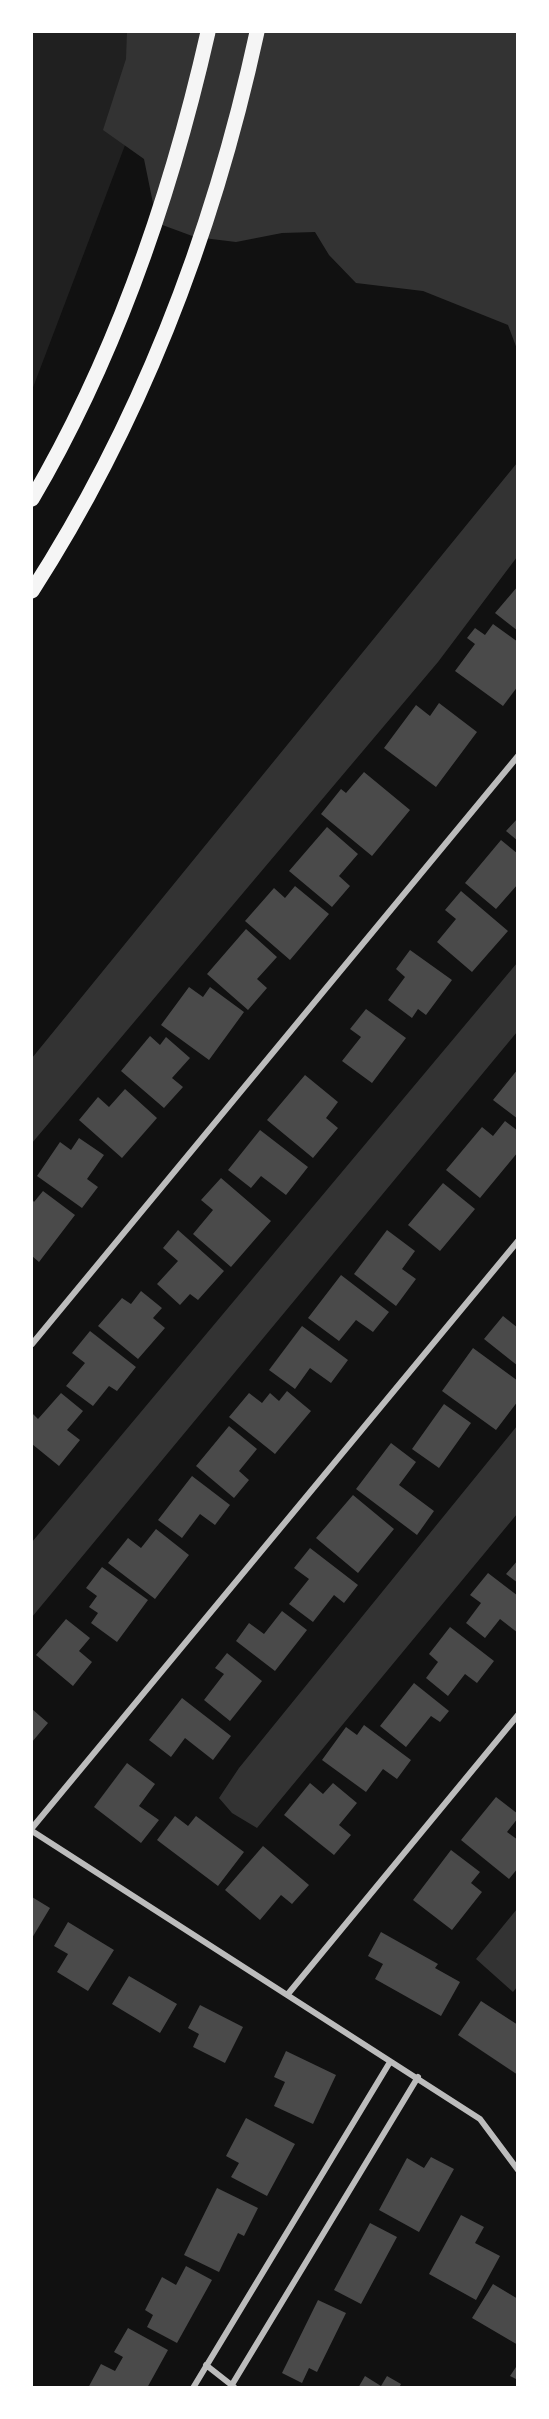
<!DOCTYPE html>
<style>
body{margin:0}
#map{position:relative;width:549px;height:2419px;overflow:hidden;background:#111;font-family:"DejaVu Sans",sans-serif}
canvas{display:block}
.frame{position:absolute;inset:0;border:33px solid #fff;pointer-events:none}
</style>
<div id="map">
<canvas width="549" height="2419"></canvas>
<div class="frame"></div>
</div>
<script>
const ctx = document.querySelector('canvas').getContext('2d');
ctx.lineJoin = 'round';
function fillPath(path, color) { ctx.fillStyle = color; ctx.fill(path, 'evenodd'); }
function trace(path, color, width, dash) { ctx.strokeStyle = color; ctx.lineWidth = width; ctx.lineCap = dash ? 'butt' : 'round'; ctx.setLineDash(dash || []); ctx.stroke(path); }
fillPath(new Path2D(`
 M32 32H129L130 132 32 390Z`), '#202020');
fillPath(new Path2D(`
 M127 32H517V349L508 325 423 291 356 283 329 255 315 232 282 233 236 242 195 237 157 223 144 159 103 130 126 59Z
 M517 463V557L438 662 32 1143V1058Z
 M517 963V1032L32 1617V1542Z
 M517 1426V1514L257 1828 232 1813 219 1798 239 1768Z
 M517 1909V1987L513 1992 476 1959Z`), '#333');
fillPath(new Path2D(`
 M518 586V631L495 613Z
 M493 624 518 642V686L503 706 455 671 475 644 467 638 475 628 485 635Z
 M439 703 477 732 436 787 384 748 416 705 430 716Z
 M364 772 410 810 372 856 321 814 341 789 346 793Z
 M518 818V841L506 831Z
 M327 827 358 854 339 876 350 886 332 907 289 871Z
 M501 840 518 854V884L496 909 465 883Z
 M295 886 329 914 290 960 245 921 274 888 285 898Z
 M461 891 508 931 472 972 437 942 456 919 445 910Z
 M246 929 277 957 257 979 267 988 248 1010 207 974Z
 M410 950 452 980 426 1015 418 1009 412 1018 388 1000 405 977 396 969Z
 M189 987 203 997 210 987 244 1012 209 1060 161 1025Z
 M366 1009 406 1038 372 1083 342 1061 361 1037 350 1029Z
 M150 1036 160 1045 166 1037 190 1058 172 1078 183 1087 164 1108 121 1071Z
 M518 1069V1119L493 1100Z
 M305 1075 338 1102 326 1118 338 1128 313 1158 267 1120Z
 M125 1089 157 1118 122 1158 79 1120 98 1097 109 1107Z
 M505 1121 518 1131V1152L480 1198 446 1170 482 1127 493 1136Z
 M260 1130 308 1167 286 1195 261 1176 251 1188 228 1170Z
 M79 1138 104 1155 87 1179 98 1187 82 1208 37 1176 60 1142 71 1150Z
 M221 1178 271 1221 231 1267 193 1234 213 1210 201 1200Z
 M443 1183 475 1209 440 1251 408 1225Z
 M43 1191 75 1215 39 1262 32 1256V1199L34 1202Z
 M178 1230 224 1271 198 1300 190 1294 180 1305 157 1284 178 1261 163 1248Z
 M387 1230 415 1251 402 1269 416 1279 396 1306 354 1274Z
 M341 1275 389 1312 373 1332 356 1320 339 1341 308 1318Z
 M141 1291 162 1308 153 1318 165 1328 138 1359 98 1326 122 1298 131 1304Z
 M503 1316 518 1328V1366L484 1339Z
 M302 1326 348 1360 331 1383 310 1368 295 1389 269 1370Z
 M90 1331 136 1367 117 1391 109 1386 93 1406 66 1386 85 1363 72 1353Z
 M473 1348 518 1381V1401L496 1430 442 1391Z
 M287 1391 311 1411 275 1454 229 1417 249 1393 262 1403 270 1393 279 1401Z
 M61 1393 83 1411 67 1430 80 1440 59 1466 32 1444V1413L38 1419Z
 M444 1404 471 1423 439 1468 412 1449Z
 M229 1426 257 1449 239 1471 249 1480 234 1498 196 1466Z
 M391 1443 416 1462 399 1485 434 1511 417 1535 356 1489Z
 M192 1476 230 1505 215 1525 200 1514 182 1538 158 1520Z
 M353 1495 394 1529 358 1573 316 1538Z
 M156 1529 189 1555 155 1599 108 1563 128 1538 141 1548Z
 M310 1548 358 1585 344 1603 334 1595 313 1622 289 1604 309 1579 294 1568Z
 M518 1560V1583L506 1574Z
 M102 1567 148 1600 117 1642 91 1623 98 1613 89 1607 97 1596 86 1588Z
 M488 1573 518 1596V1633L500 1619 485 1638 466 1623 481 1603 470 1595Z
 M282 1611 307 1630 275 1671 236 1641 249 1623 264 1634Z
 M66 1619 90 1638 79 1651 92 1662 73 1686 36 1655Z
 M450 1627 494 1661 477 1683 465 1674 448 1696 426 1678 438 1662 429 1654Z
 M227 1653 262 1681 230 1721 204 1700 224 1674 215 1668Z
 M414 1683 449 1711 440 1722 431 1716 406 1747 380 1726Z
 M182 1698 231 1736 213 1760 185 1738 171 1757 149 1740Z
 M32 1709 48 1723 32 1742Z
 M364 1725 411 1760 397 1779 383 1769 366 1792 322 1760 346 1727 357 1735Z
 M127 1763 155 1784 139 1806 159 1820 141 1843 94 1807Z
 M310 1783 323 1794 333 1783 357 1803 339 1825 351 1835 334 1855 284 1815Z
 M496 1797 518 1814V1818L507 1832 518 1840V1868L509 1879 461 1840Z
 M175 1816 188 1826 196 1816 244 1852 218 1886 157 1840Z
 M263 1846 309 1885 292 1904 281 1895 260 1920 225 1890Z
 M451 1850 480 1872 471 1883 482 1892 452 1930 413 1900Z
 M32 1897 50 1908 32 1938Z
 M68 1922 114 1950 88 1991 57 1972 68 1954 54 1946Z
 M381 1932 438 1964 435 1968 460 1982 441 2016 375 1979 383 1964 368 1956Z
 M129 1976 177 2004 160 2033 112 2004Z
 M481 2001 518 2025V2075L458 2035Z
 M200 2005 243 2027 225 2063 193 2047 199 2034 188 2028Z
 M286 2051 336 2075 313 2124 274 2106 285 2082 274 2077Z
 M246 2118 295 2144 267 2196 231 2177 239 2163 226 2156Z
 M431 2157 454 2169 419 2232 379 2210 407 2158 424 2168Z
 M217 2188 258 2208 244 2236 238 2233 219 2272 184 2255Z
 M461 2215 484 2227 475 2243 500 2256 476 2300 429 2274Z
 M370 2223 397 2237 361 2304 334 2290Z
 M186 2266 212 2280 177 2343 147 2327 153 2315 145 2310 162 2277 176 2285Z
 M493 2284 518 2299V2345L472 2318Z
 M318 2300 346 2313 317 2372 309 2368 302 2383 282 2373Z
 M128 2328 168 2350 147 2388H88L101 2364 115 2371 123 2357 114 2352Z
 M518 2364V2380L510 2376Z
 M365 2376 381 2386 387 2376 401 2384 399 2388H358Z`), '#4a4a4a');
trace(new Path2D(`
 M32 1344 518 756
 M32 1828 518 1241
 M32 1831 480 2119 518 2170
 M288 1994 518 1715
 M206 2365 234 2387
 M193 2388 390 2062
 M230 2388 418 2077`), '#bcbcbc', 6);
trace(new Path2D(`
 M32 499C117 354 171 195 208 32
 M32 591C142 420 214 230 257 32`), '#f5f5f5', 15);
</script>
